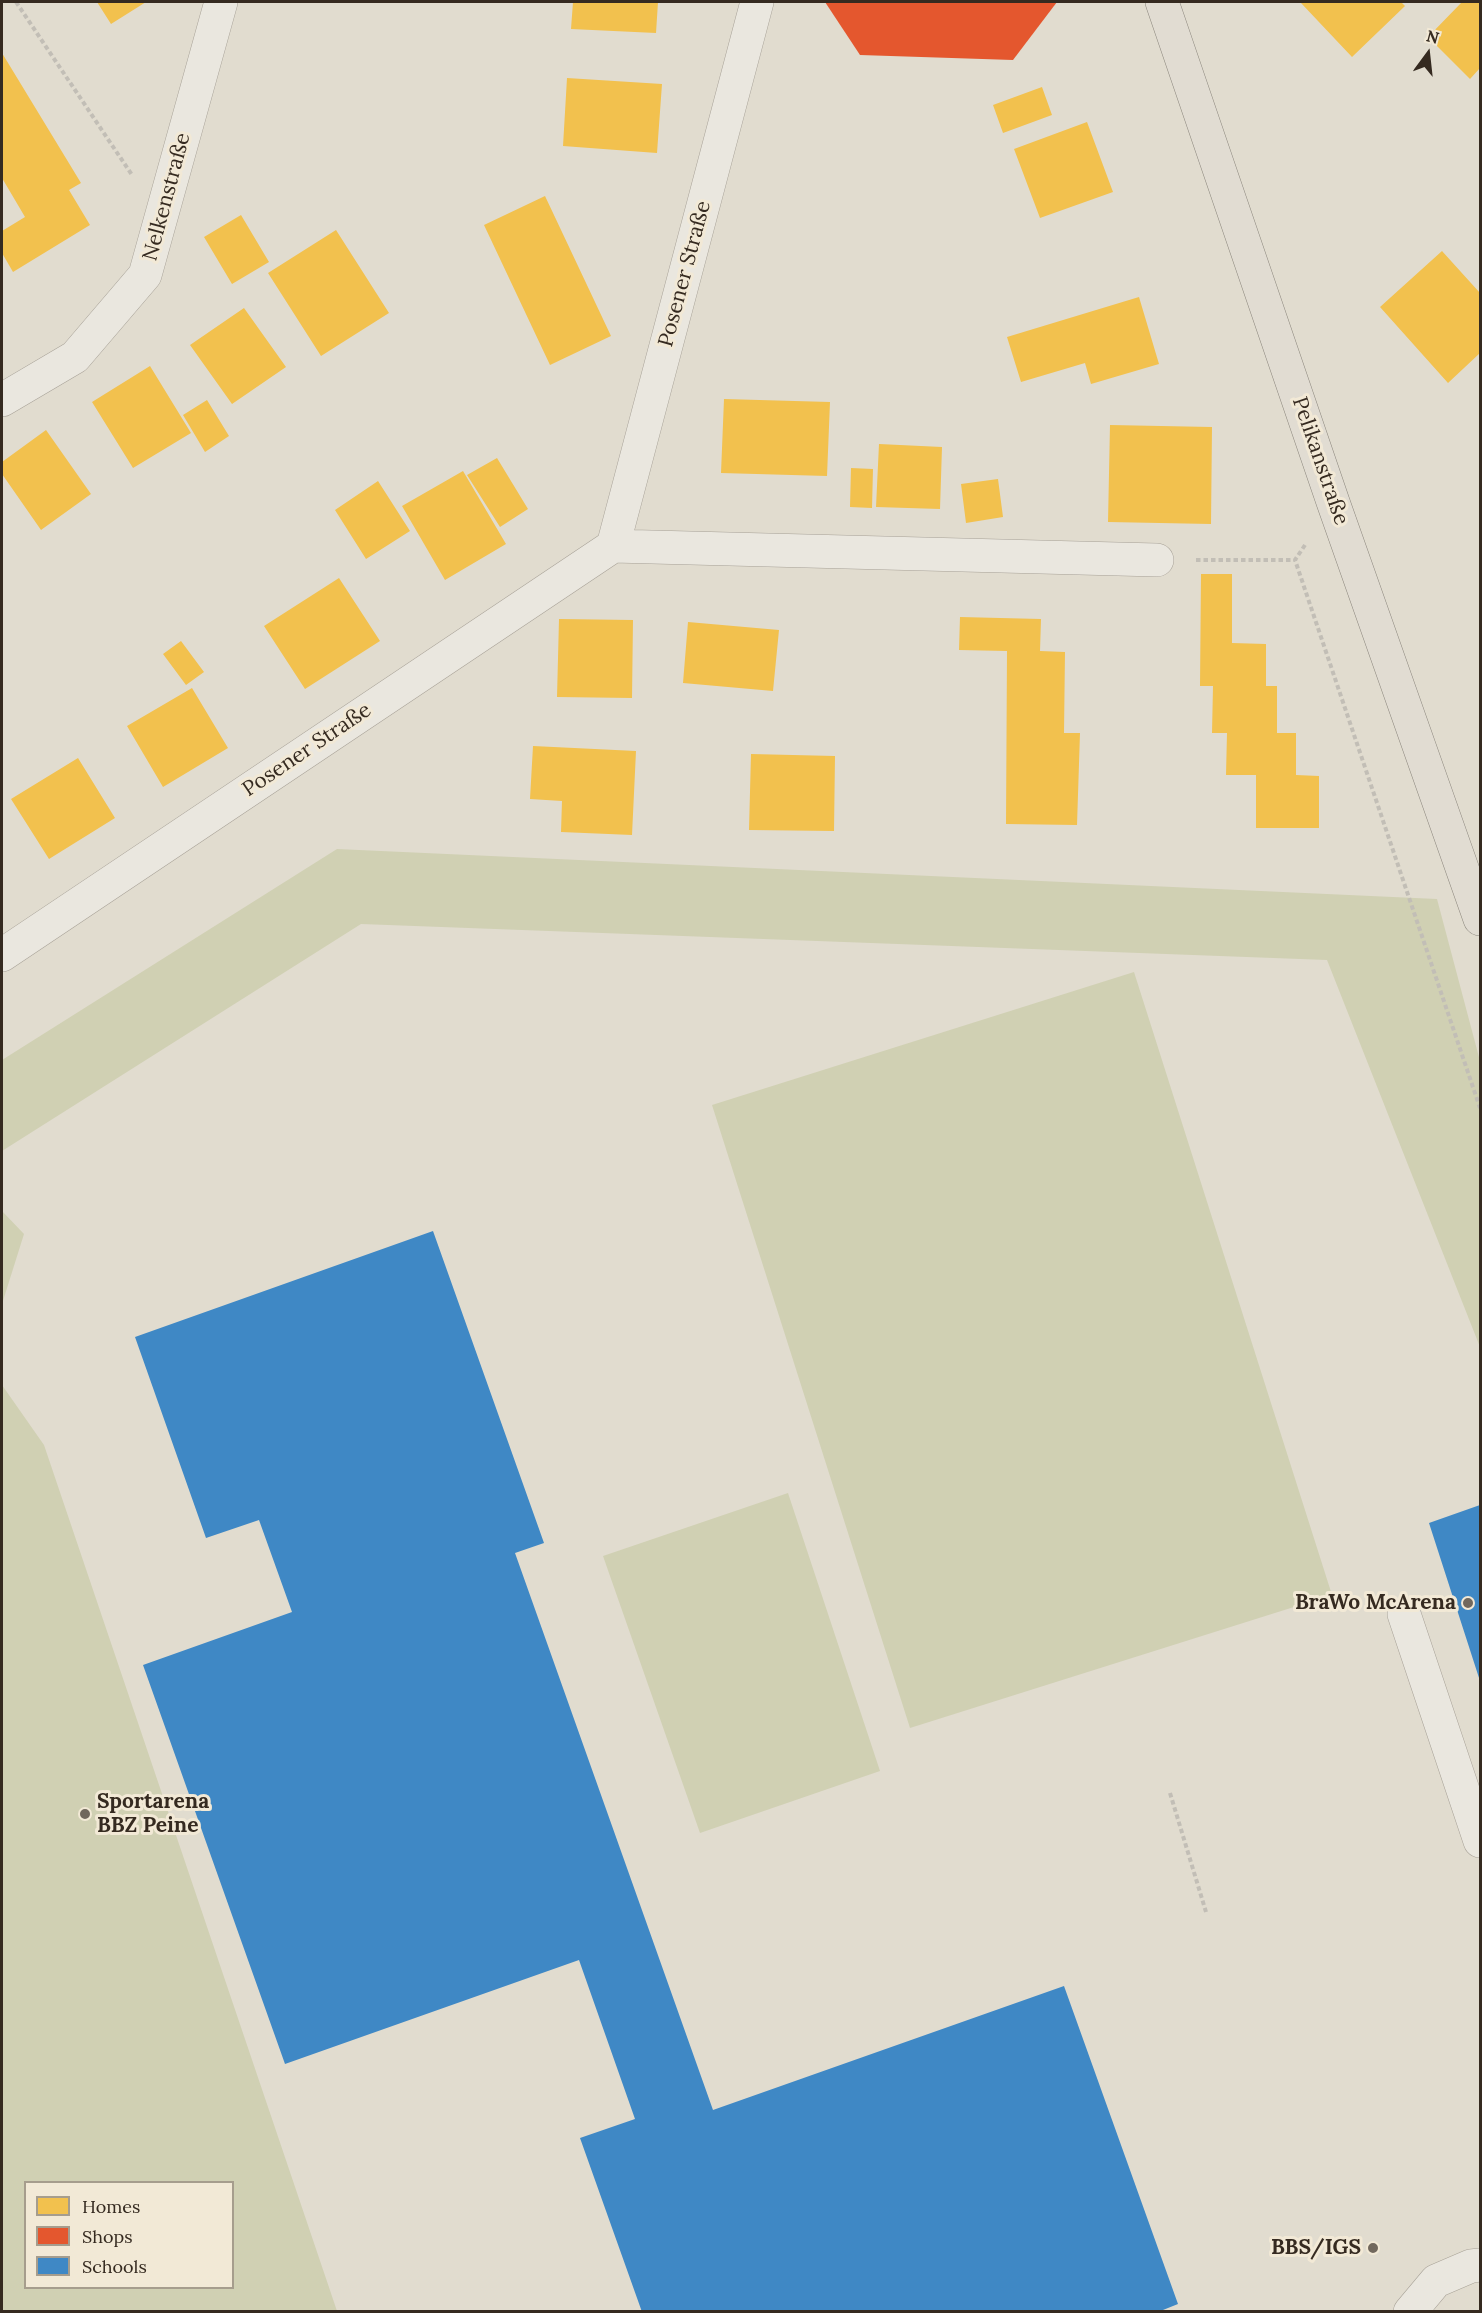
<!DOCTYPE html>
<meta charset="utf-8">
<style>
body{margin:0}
#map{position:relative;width:1482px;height:2313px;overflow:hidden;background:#e1dccf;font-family:Lora,serif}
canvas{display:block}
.frame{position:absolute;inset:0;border:3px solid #352a20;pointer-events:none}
.legend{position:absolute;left:24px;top:2181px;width:210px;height:108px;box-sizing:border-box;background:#f2e9d6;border:2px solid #a69d8d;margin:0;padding:8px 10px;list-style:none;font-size:18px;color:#352a20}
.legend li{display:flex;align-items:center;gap:12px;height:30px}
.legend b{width:30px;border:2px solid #a69d8d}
.north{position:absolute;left:1398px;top:24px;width:60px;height:60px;-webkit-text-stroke:4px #f2e9d6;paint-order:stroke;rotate:15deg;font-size:16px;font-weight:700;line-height:24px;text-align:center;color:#352a20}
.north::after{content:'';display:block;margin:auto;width:21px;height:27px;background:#352a20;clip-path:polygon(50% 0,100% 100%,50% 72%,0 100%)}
</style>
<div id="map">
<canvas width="1482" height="2313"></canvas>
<div class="frame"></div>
<ul class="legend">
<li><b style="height:16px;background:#f2c14e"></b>Homes</li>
<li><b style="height:16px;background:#e4572e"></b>Shops</li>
<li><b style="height:16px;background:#3f88c5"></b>Schools</li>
</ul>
<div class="north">N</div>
</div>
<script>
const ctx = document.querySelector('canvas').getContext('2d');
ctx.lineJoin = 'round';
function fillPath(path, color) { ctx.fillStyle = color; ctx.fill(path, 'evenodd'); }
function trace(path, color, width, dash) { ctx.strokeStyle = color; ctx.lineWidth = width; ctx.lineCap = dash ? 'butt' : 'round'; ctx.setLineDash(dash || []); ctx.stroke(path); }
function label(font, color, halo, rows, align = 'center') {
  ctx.font = font + ' Lora,serif'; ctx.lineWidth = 6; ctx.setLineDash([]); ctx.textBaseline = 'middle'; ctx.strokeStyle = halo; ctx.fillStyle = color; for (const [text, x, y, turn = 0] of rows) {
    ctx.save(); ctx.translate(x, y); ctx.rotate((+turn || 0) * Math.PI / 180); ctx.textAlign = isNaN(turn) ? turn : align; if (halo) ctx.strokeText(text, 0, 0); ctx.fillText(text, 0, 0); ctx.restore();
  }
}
fillPath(new Path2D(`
 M337 849 1437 899 1480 1061V1347L1327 960 361 924 2 1151V1060Z
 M1134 972 1332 1595 910 1728 712 1105Z
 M2 1211 24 1234 2 1304Z
 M2 1385 44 1445 337 2311H2ZM232 2182V2288H26V2182Z
 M788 1493 880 1771 700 1833 603 1556Z`), '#d0d0b3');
fillPath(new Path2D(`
 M97 2H146L111 24Z
 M573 2H658L656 33 571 29Z
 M1302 2H1401L1405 6 1352 57 1301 3Z
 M1462 2H1480V68L1470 79 1428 37Z
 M2 53 81 183 69 190 90 225 13 272 2 253V231L25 217 2 178Z
 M567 78 662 84 657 153 563 146Z
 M1042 87 1052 115 1003 133 993 105Z
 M1087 122 1113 192 1040 218 1014 149Z
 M545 196 611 336 550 365 484 225Z
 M241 215 269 262 232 284 204 237Z
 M336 230 389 313 321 356 268 273Z
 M1442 251 1480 293V353L1448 383 1380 307Z
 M1139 297 1159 364 1091 384 1085 363 1021 382 1007 337Z
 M244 308 286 367 232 404 190 345Z
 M150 366 191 433 133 468 92 402Z
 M724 399 830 402 827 476 721 473Z
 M207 400 229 436 205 452 183 415Z
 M1110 425 1212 427 1211 524 1108 522Z
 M46 430 91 494 41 530 2 474V462Z
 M879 444 942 447 940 509 876 507Z
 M497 458 528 509 500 527 467 475Z
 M851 468 873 469 872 508 850 507Z
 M463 471 506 544 445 580 402 506Z
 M998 479 1003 517 966 523 961 484Z
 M378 481 410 531 366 559 335 510Z
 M1201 574H1232V643L1266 644V686H1277V733H1296V775L1319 776V828H1256V775H1226L1227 733H1212L1213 686H1200Z
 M339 578 380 641 305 689 264 626Z
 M960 617 1041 619 1040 651 1065 652 1064 733H1080L1077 825 1006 824 1007 651 959 650Z
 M559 619 633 620 632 698 557 697Z
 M688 622 779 630 773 691 683 683Z
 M181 641 204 672 186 685 163 654Z
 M192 688 228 748 163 787 127 726Z
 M533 746 636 751 632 835 561 832 562 801 530 799Z
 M751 754 835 756 834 831 749 830Z
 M78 758 115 818 49 859 11 799Z`), '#f2c14e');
fillPath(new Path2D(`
 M825 2H1057L1013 60 860 55Z`), '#e4572e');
fillPath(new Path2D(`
 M433 1231 544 1543 515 1553 713 2110 1064 1986 1178 2304 1158 2312H642L580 2138 635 2119 579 1960 285 2064 143 1665 292 1612 259 1520 206 1538 135 1337Z
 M1480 1505V1681L1429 1523Z`), '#3f88c5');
const minor = new Path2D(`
 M2 400 75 357 145 275 221 2
 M613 546 757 2
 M2 955 613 546 1157 560
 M1404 1614 1480 1841
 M1410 2312 1436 2281 1471 2266 1480 2265`);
const major = new Path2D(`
 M1162 2 1333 502 1480 919`);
trace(minor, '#a7a197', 34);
trace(major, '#8c877e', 34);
trace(new Path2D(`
 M16 2 132 175
 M1305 545 1295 560 1480 1108
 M1196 560H1295
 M1170 1793 1206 1912`), '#c2beb6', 4, [4.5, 3]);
trace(minor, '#eae7df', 33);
trace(major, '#e1dcd2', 33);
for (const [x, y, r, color] of [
 [1468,1603,6,"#71685d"],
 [85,1814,6,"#71685d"],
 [1373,2248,6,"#71685d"]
]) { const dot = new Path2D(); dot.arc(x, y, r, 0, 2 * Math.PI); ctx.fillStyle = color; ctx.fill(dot); trace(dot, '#f2e9d6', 2); }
label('21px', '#352a20', '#f2e9d6', [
 ["Nelkenstraße",167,197,-75],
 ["Posener Straße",685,274,-75],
 ["Pelikanstraße",1320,461,71],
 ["Posener Straße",307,750,-34]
]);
label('bold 21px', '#352a20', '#f2e9d6', [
 ["BraWo McArena",1456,1603],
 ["Sportarena",97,1802,"left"],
 ["BBZ Peine",97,1826,"left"],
 ["BBS/IGS",1361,2248]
], 'right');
</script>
